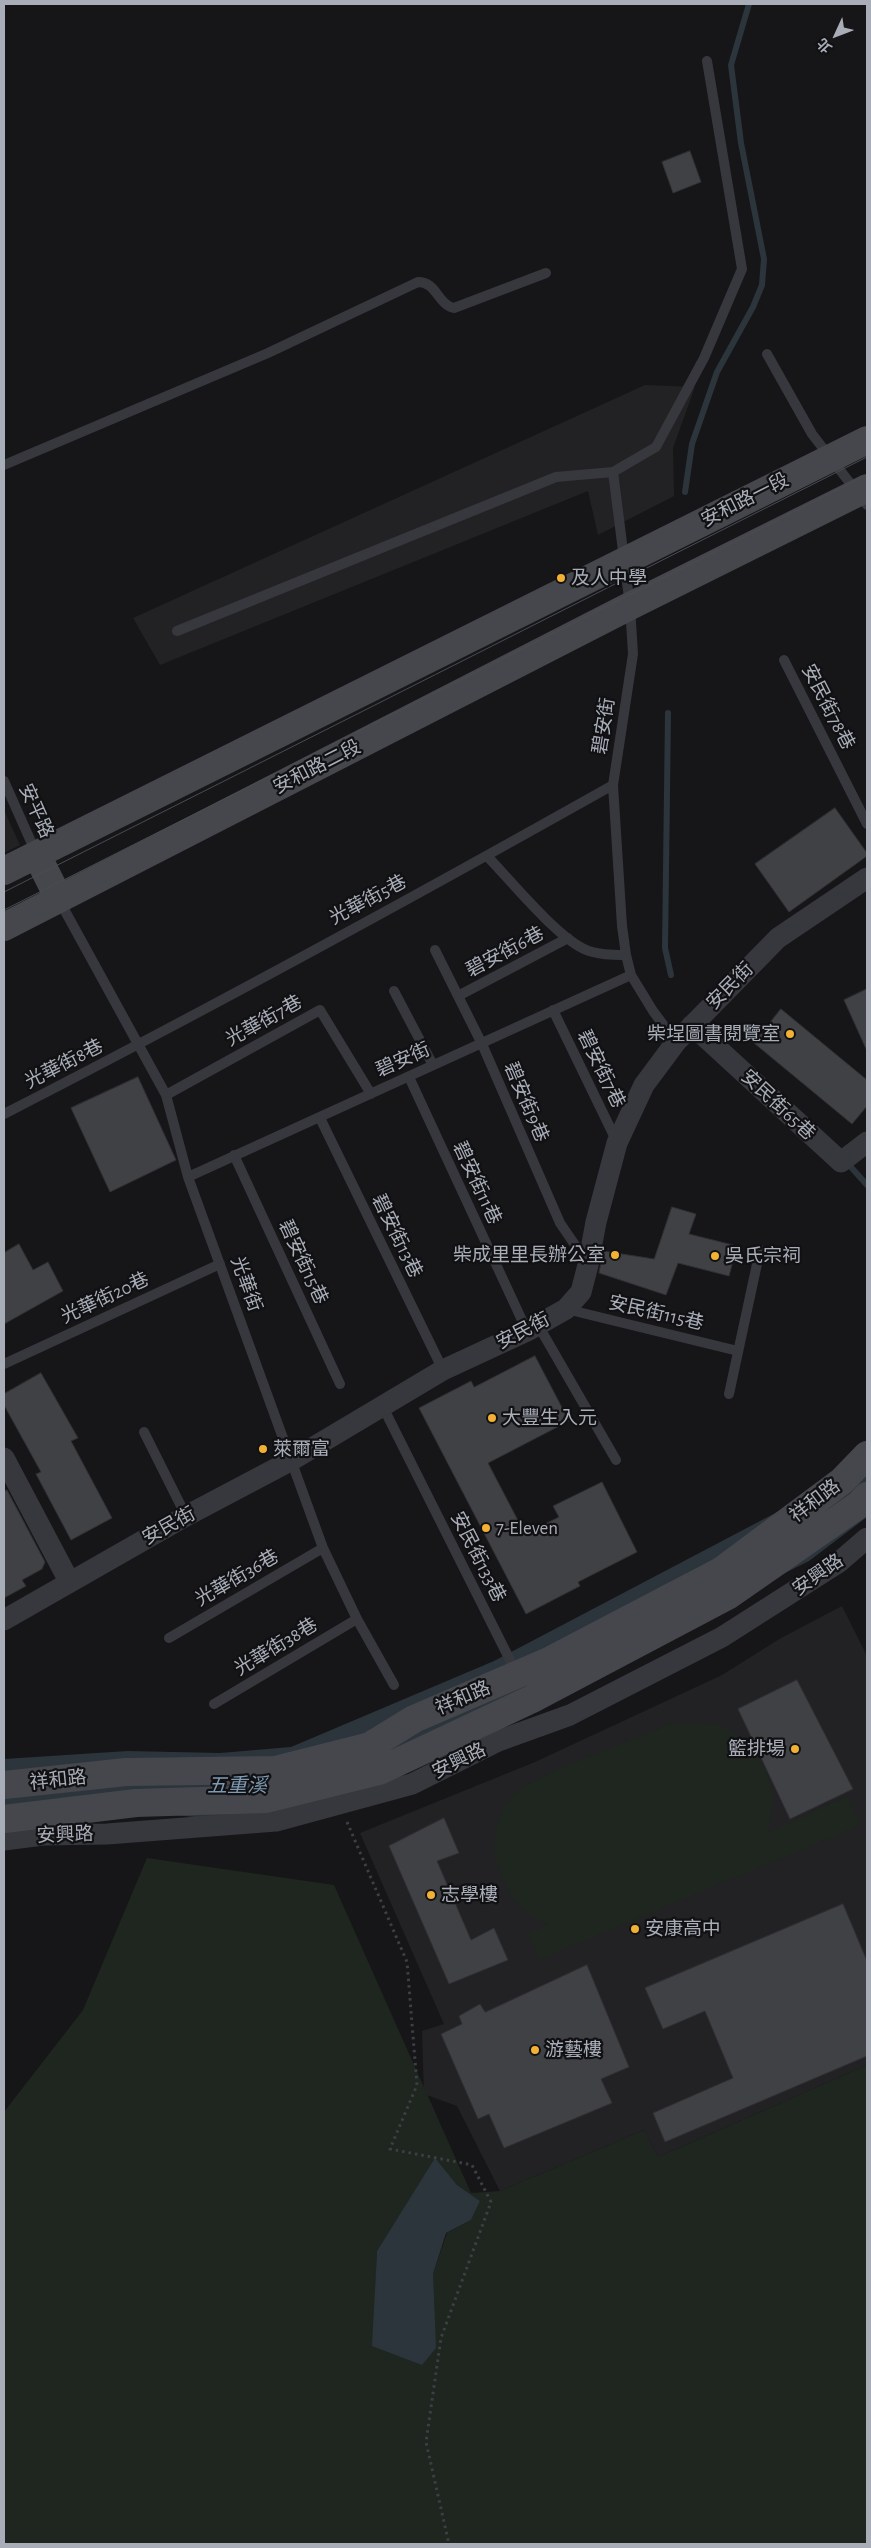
<!DOCTYPE html>
<meta charset="utf-8">
<style>
body{margin:0}
#map{position:relative;width:871px;height:2548px;overflow:hidden;background:#161618;font-family:"Alegreya Sans","Noto Sans TC",sans-serif}
canvas{display:block}
.frame{position:absolute;inset:0;border:5px solid #a8adb8;pointer-events:none}
.north{position:absolute;left:811px;top:10px;width:50px;height:50px;-webkit-text-stroke:4px #111113;paint-order:stroke;rotate:227deg;font-size:14px;font-weight:700;line-height:20px;text-align:center;color:#a8adb8}
.north::after{content:'';display:block;margin:auto;width:18px;height:22px;background:#a8adb8;clip-path:polygon(50% 0,100% 100%,50% 72%,0 100%)}
</style>
<div id="map">
<canvas width="871" height="2548"></canvas>
<div class="frame"></div>
<div class="north">北</div>
</div>
<script>
const ctx = document.querySelector('canvas').getContext('2d');
ctx.lineJoin = 'round';
function fillPath(path, color) { ctx.fillStyle = color; ctx.fill(path, 'evenodd'); }
function trace(path, color, width, dash) { ctx.strokeStyle = color; ctx.lineWidth = width; ctx.lineCap = dash ? 'butt' : 'round'; ctx.setLineDash(dash || []); ctx.stroke(path); }
function label(font, color, halo, rows, align = 'center') {
  ctx.font = font + ' "Alegreya Sans","Noto Sans TC",sans-serif'; ctx.lineWidth = 4.5; ctx.setLineDash([]); ctx.textBaseline = 'middle'; ctx.strokeStyle = halo; ctx.fillStyle = color; for (const [text, x, y, turn = 0] of rows) {
    ctx.save(); ctx.translate(x, y); ctx.rotate((+turn || 0) * Math.PI / 180); ctx.textAlign = isNaN(turn) ? turn : align; if (halo) ctx.strokeText(text, 0, 0); ctx.fillText(text, 0, 0); ctx.restore();
  }
}
fillPath(new Path2D(`
 M645 385 695 387 673 448 674 496 598 535 588 491 160 665 133 618Z
 M4 810 20 845 4 853Z
 M842 1606 867 1656V2065L658 2157 644 2130 500 2191 457 2106 424 2094 422 2031 444 2024 360 1833 535 1762 722 1675 781 1638Z`), '#222225');
fillPath(new Path2D(`
 M676 1722 719 1725 743 1738 766 1769 774 1799 768 1833 847 1796 860 1825 540 1959 528 1934 548 1925C515 1908 512 1900 498 1867 490 1847 496 1811 513 1796 532 1778 560 1769 584 1759 615 1747 645 1734 676 1722Z
 M147 1858 334 1885 471 2193 500 2191 644 2130 658 2157 867 2065V2544H4V2112L83 2010ZM435 2159 457 2185 480 2201 471 2220 447 2233 433 2274 373 2346 377 2251Z`), '#1e261f');
fillPath(new Path2D(`
 M867 1446V1517L809 1561 532 1699 237 1821 174 1815 80 1817 4 1828V1759L128 1751 220 1753 291 1747 494 1661 800 1500Z
 M435 2158 457 2185 480 2201 471 2220 446 2233 433 2274 436 2348 422 2365 372 2346 377 2251Z`), '#2c353c');
trace(new Path2D(`
 M685 492 692 444 717 372 753 307 762 285 764 259 741 143 731 65 749 4
 M668 713 665 948 671 975
 M850 1166 867 1185`), '#2c353c', 6);
const building = new Path2D(`
 M690 151 701 182 673 193 662 162Z
 M835 808 867 853V856L789 912 755 864Z
 M867 989V1051L844 1000Z
 M781 1009 867 1080V1106L852 1124 754 1043Z
 M138 1077 176 1160 110 1192 71 1108Z
 M672 1207 696 1214 689 1234 737 1246 729 1276 678 1263 666 1295 599 1273 603 1251 654 1259Z
 M19 1244 33 1270 48 1262 63 1291 4 1324V1253Z
 M535 1356 569 1421 488 1463 525 1534 559 1517 553 1506 602 1482 637 1552 578 1582 580 1586 526 1614 419 1408 471 1381 474 1387Z
 M41 1373 78 1438 71 1441 112 1518 71 1540 36 1474 41 1472 4 1405V1394Z
 M7 1490 45 1562 42 1569 22 1580 26 1586 4 1598V1492Z
 M797 1680 853 1789 790 1819 738 1709Z
 M444 1818 459 1853 437 1861 471 1940 494 1928 508 1960 449 1984 389 1846Z
 M843 1904 867 1961V2056L665 2142 653 2113 733 2078 705 2011 663 2029 645 1988Z
 M587 1965 629 2067 601 2079 612 2103 504 2148 489 2114 478 2119 441 2034 462 2024 459 2016 480 2004 485 2012Z`);
fillPath(building, '#404145');
trace(building, '#303034', 1);
trace(new Path2D(`
 M347 1822 407 1962 417 2085 390 2149 472 2165 491 2202 441 2338 426 2442 449 2544`), '#3d3f44', 3, [2.5, 4]);
trace(new Path2D(`
 M767 354 812 434 867 505
 M4 465 268 353 418 282C437 282 437 304 454 308L546 273
 M613 472 656 447 704 358 742 269 707 61
 M177 631 556 477 613 472 630 606 633 654 613 785 622 926 626 955 631 975 653 1011 676 1042
 M784 660 867 824
 M4 781 36 853
 M487 856C511 881 555 935 584 949 597 955 613 955 626 955
 M59 900 166 1095 188 1177 323 1548 357 1619 394 1685
 M435 950 482 1044 560 1223 588 1264
 M394 991 433 1065
 M458 996 568 938
 M553 1010 617 1142
 M409 1077 527 1331
 M166 1095 320 1010 371 1094
 M4 1114C209 1009 412 898 613 785
 M320 1118 443 1370
 M234 1155 340 1384
 M188 1177 631 975
 M566 1309 738 1351
 M538 1325 616 1460
 M4 1364 220 1264
 M729 1394 760 1250
 M382 1405 517 1674
 M144 1432 186 1516
 M169 1638 323 1548
 M214 1704 357 1619`), '#37383d', 10);
trace(new Path2D(`
 M692 1025 841 1162 867 1142
 M4 1458 69 1581
 M4 1620 186 1516 292 1460 443 1370 527 1331 566 1309 581 1292 588 1265 596 1222 617 1143 644 1085 676 1042 778 938 867 878
 M4 1840 43 1835 107 1834 276 1821 412 1784 498 1741 570 1715 722 1637 838 1563 867 1538`), '#37383d', 21);
trace(new Path2D(`
 M37 855 59 899
 M4 871 867 440
 M4 927 630 606 867 488
 M4 1785 126 1772 275 1770 370 1746 414 1719 551 1660 721 1571 842 1481 867 1455
 M4 1819 136 1803 266 1799 379 1771 532 1699 729 1595 860 1504 867 1496`), '#45474d', 28);
trace(new Path2D(`
 M4 892 867 457
 M4 910 867 475`), '#4a4c52', 1);
for (const [x, y, r, color] of [
 [561,578,5,"#f2b134"],
 [790,1034,5,"#f2b134"],
 [615,1255,5,"#f2b134"],
 [715,1256,5,"#f2b134"],
 [492,1418,5,"#f2b134"],
 [263,1449,5,"#f2b134"],
 [486,1528,5,"#f2b134"],
 [795,1749,5,"#f2b134"],
 [431,1895,5,"#f2b134"],
 [635,1929,5,"#f2b134"],
 [535,2050,5,"#f2b134"]
]) { const dot = new Path2D(); dot.arc(x, y, r, 0, 2 * Math.PI); ctx.fillStyle = color; ctx.fill(dot); trace(dot, '#111113', 2); }
label('19px', '#a8adb8', '#111113', [
 ["安和路一段",745,500,-27],
 ["安民街78巷",828,707,63],
 ["碧安街",604,726,-81],
 ["安和路二段",317,767,-27],
 ["安平路",36,811,66],
 ["光華街5巷",368,900,-28],
 ["碧安街6巷",505,952,-28],
 ["安民街",730,986,-45],
 ["光華街7巷",264,1021,-29],
 ["碧安街",403,1060,-24],
 ["光華街8巷",64,1064,-27],
 ["碧安街7巷",601,1069,64],
 ["碧安街9巷",526,1102,67],
 ["安民街65巷",778,1105,43],
 ["碧安街11巷",477,1183,65],
 ["碧安街13巷",397,1236,64],
 ["碧安街15巷",303,1262,65],
 ["光華街",246,1284,70],
 ["光華街20巷",105,1298,-25],
 ["安民街115巷",656,1313,13],
 ["安民街",523,1331,-27],
 ["祥和路",815,1501,-37],
 ["安民街",169,1526,-29],
 ["安民街133巷",478,1557,63],
 ["安興路",818,1575,-35],
 ["光華街36巷",237,1578,-30],
 ["光華街38巷",276,1647,-31],
 ["祥和路",463,1698,-23],
 ["安興路",459,1761,-26],
 ["祥和路",58,1780,-6],
 ["安興路",65,1835,-2]
]);
label('19px', '#a8adb8', '#111113', [
 ["及人中學",571,578],
 ["柴埕圖書閱覽室",780,1034,"right"],
 ["柴成里里長辦公室",605,1255,"right"],
 ["吳氏宗祠",725,1256],
 ["大豐生入元",502,1418],
 ["萊爾富",273,1449],
 ["7-Eleven",496,1528],
 ["籃排場",785,1749,"right"],
 ["志學樓",441,1895],
 ["安康高中",645,1929],
 ["游藝樓",545,2050]
], 'left');
label('italic 20px', '#7f9bb3', '#111113', [
 ["五重溪",237,1786]
]);
</script>
